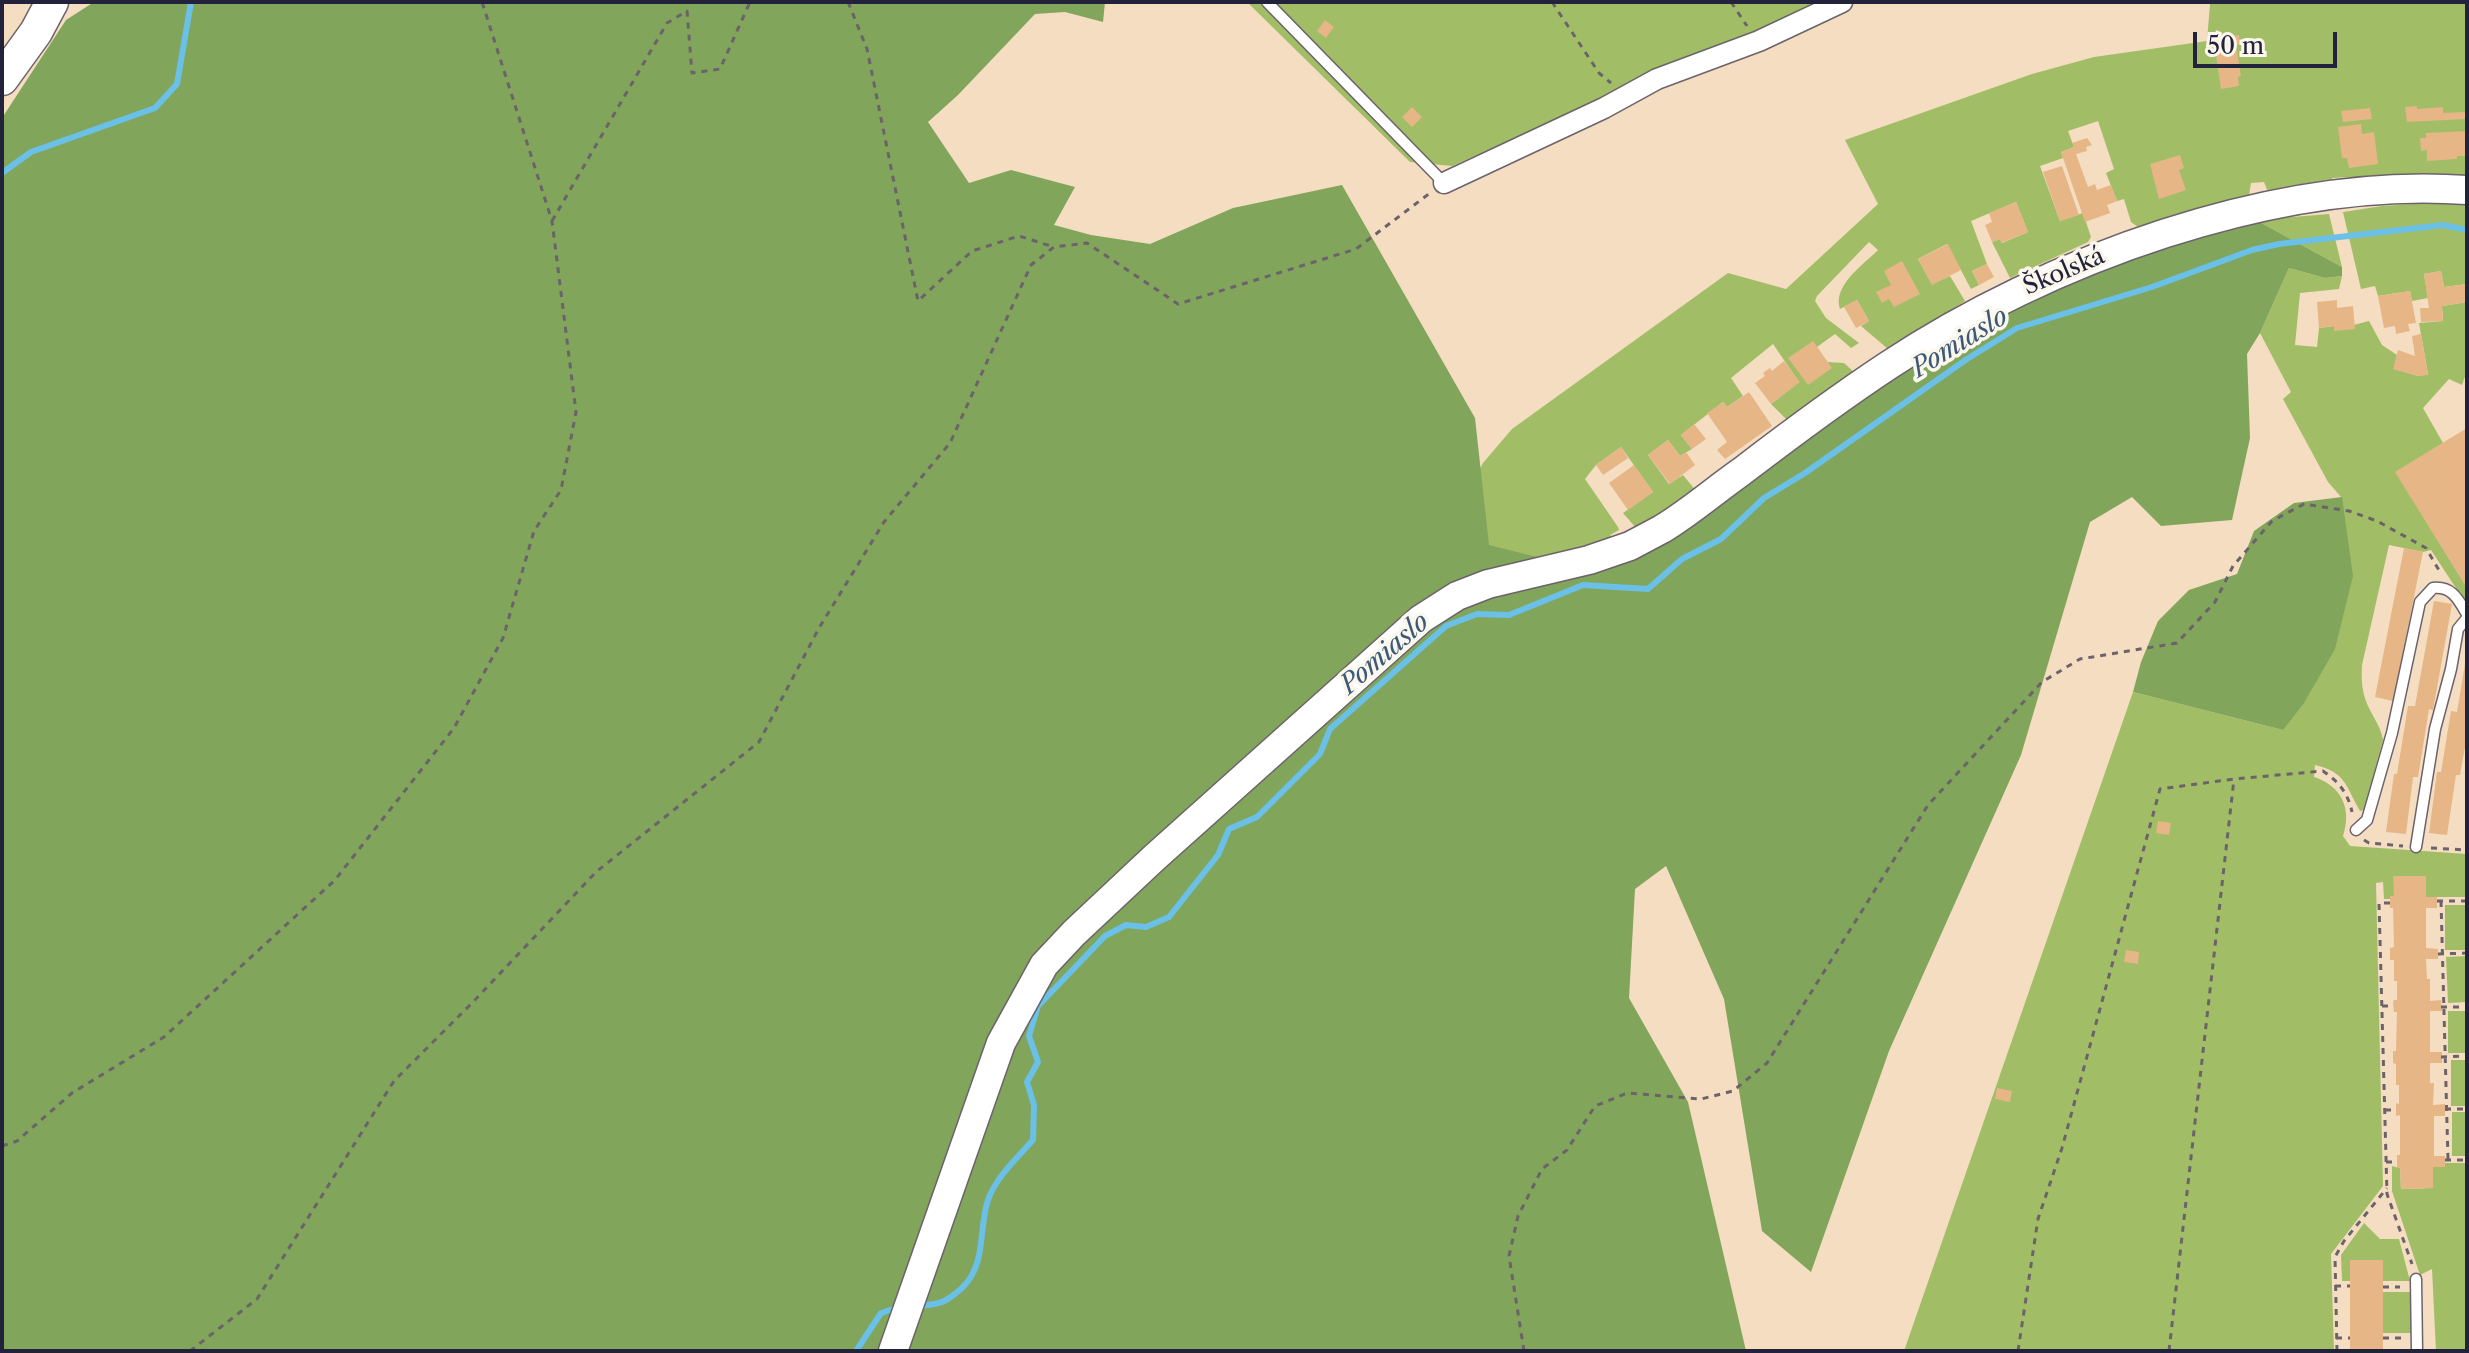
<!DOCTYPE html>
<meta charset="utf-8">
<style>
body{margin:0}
#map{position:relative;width:2469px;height:1353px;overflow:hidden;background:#f4ddc1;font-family:"Libre Caslon Text",serif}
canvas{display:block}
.frame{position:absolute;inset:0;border:4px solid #22223b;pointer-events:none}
.scale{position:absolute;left:2193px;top:32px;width:144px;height:36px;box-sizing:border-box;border:4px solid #22223b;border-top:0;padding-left:10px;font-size:24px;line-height:28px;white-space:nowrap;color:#22223b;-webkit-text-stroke:6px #fbf7ec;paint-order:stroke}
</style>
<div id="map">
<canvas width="2469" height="1353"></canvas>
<div class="frame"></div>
<div class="scale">50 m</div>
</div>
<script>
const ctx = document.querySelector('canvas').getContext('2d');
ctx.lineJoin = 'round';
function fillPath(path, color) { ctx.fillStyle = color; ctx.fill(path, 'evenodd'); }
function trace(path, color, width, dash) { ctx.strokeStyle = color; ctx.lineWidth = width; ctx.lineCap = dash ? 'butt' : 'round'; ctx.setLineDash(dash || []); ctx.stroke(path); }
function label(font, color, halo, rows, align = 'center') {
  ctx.font = font + ' "Libre Caslon Text",serif'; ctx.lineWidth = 7; ctx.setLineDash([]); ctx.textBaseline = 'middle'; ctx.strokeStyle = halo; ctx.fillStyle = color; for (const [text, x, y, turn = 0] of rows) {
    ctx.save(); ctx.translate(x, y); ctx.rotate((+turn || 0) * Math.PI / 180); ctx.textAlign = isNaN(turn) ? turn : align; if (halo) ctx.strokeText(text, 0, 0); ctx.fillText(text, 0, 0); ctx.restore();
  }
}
fillPath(new Path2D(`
 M1247 2H1820L1452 166 1410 162Z
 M2232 2H2467V180L2389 175 2352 185 2351 177 2332 178 2333 188 2268 192 2264 182 2251 183 2249 196 2245 200 2176 214 2138 227 2131 222 2124 199 2117 201 2106 173 2114 169 2098 121 2068 131 2074 147 2061 152 2063 158 2040 166 2060 221 2083 213 2091 237 2088 242 2010 278 1992 242 2000 239 2002 243 2028 232 2016 202 1971 221 1987 264 1972 271 1979 285 1971 289 1947 244 1918 259 1932 284 1950 276 1965 301 1888 349 1861 326 1869 321 1857 300 1840 309C1832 286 1863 265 1878 250L1869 242 1817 296 1815 301 1826 318 1859 343 1851 348 1835 334 1817 347 1827 362 1844 363 1855 373 1788 421 1771 404 1799 382 1773 344 1731 378 1743 396 1727 407 1723 402 1681 435 1692 449 1680 456 1668 440 1648 455 1669 484 1683 475 1697 492 1669 512 1636 528 1623 513 1653 492 1621 447 1596 465 1585 479 1618 527 1619 530 1610 535 1614 539 1544 561 1494 555 1462 502 1483 463 1512 429 1728 273 1786 289 1878 204 1845 140 2032 74 2094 57 2207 41 2210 4Z
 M2428 203 2467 204V284L2444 287 2441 271 2424 274 2428 298 2412 301 2410 291 2378 296 2375 286 2361 289 2343 212 2382 206Z
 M2329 214 2342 267 2256 220Z
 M2289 268 2325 278 2342 276 2339 289 2300 293 2295 345 2317 347 2319 328 2334 326V330L2369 321 2382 345 2397 355 2394 369 2418 376 2428 374 2419 323 2443 321 2442 307 2429 308 2467 302V371L2462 385 2449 379 2423 408 2443 443 2396 472 2467 588V605L2431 550 2423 552 2389 545 2362 665C2361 681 2362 695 2370 710 2375 720 2381 728 2383 740L2364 810 2360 811C2346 787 2346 772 2315 765L2314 777C2342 786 2352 809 2343 836L2350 846 2467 854V897H2426L2425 876H2394V896H2390V899H2384L2383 882 2376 883 2383 1186 2331 1254 2334 1351H1904L2133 692 2283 730 2342 498 2328 482 2283 399 2291 392 2260 333Z
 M2445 905H2467V950H2445Z
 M2467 956V1002L2448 1003 2446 957Z
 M2448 1011H2467V1053H2448Z
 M2467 1060V1106H2451V1060Z
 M2452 1112H2467V1156H2452Z
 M2445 1163H2467L2465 1351H2436L2432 1269 2420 1275 2392 1191V1166L2400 1168 2401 1189 2433 1188V1167H2444Z
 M2364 1223 2380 1239H2399L2410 1281H2342L2341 1255Z
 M2383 1292H2411V1333H2383Z`), '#a1be66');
fillPath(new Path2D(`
 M94 2H1105L1103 22 1065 12 1035 14 958 95 928 122 969 183 1011 170 1075 187 1054 225 1091 235 1150 244 1233 208 1342 185 1475 418 1489 545 1585 569 1790 447 1926 355 2016 308 2111 265 2164 246 2256 220 2342 267V276L2325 278 2289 268 2260 333 2247 354 2250 438 2232 520 2161 526 2132 497 2090 522 2021 755 1889 1051 1811 1272 1762 1231 1724 999 1666 866 1635 889 1629 998 1688 1102 1746 1351H2V118L66 20Z
 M2342 497 2353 576 2335 649 2304 703 2283 730 2133 692 2141 662 2158 621 2189 590 2237 574 2254 531 2294 503Z`), '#80a55b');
trace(new Path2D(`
 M2 173 31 152 155 108 177 84 191 2
 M918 1306C941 1304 945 1303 962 1288 987 1264 978 1230 988 1200 996 1177 1017 1158 1033 1140L1034 1105 1027 1082 1038 1062 1029 1036 1038 1006 1105 936 1126 925 1146 927 1169 917 1218 855 1229 829 1257 817 1320 754 1330 729 1446 626 1477 614 1509 615 1583 585 1648 589 1682 559 1721 539 1764 498 1805 473 1967 359 2017 328 2152 287 2252 250 2279 244 2443 225 2467 230
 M856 1351 881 1313 899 1307`), '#6bc0e8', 6);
fillPath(new Path2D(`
 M1325 20 1334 27 1326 38 1317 31Z
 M2239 35 2240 44 2236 45 2241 76 2238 77 2239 86 2221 89 2215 48 2221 47 2220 37Z
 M2417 106V109L2443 107V113L2466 112V119L2407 122 2405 107Z
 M1412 107 1422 117 1412 127 1402 117Z
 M2370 108 2372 119 2343 122 2341 111Z
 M2361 124 2362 134 2374 132 2378 164 2349 168 2347 158H2342L2338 127Z
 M2467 131V156H2457V159L2427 161V150L2421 151 2420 138H2426V133Z
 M2087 138 2092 145 2086 147 2087 151 2076 154 2088 187 2095 184 2097 190 2111 185 2117 201 2107 205 2110 213 2085 222 2061 152 2074 147 2072 143Z
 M2180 155 2184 168 2179 170 2186 190 2159 199 2150 164Z
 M2062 166 2079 215 2060 221 2043 172Z
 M2016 202 2028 232 2001 243 2000 239 1992 242 1985 225 1992 222 1989 213Z
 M1948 244 1961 270 1932 285 1918 259Z
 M1902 261 1920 294 1894 307 1889 299 1882 303 1876 292 1891 285 1884 271Z
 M1987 264 1994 277 1979 285 1972 271Z
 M2441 271 2444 287 2467 284V302L2442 306 2443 321 2421 322 2420 308H2429L2424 274Z
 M2410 291 2416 323 2408 324 2410 331 2396 334 2395 326 2384 328 2378 296Z
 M1857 300 1869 321 1856 328 1844 307Z
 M2337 300V308L2353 306 2355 329 2334 331V326L2319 328 2317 302Z
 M2421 334 2428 375 2418 376 2393 369 2398 350 2415 356 2412 336Z
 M1813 341 1832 368 1808 385 1788 358Z
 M1784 361 1800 382 1771 404 1755 383 1765 376 1763 373 1770 368 1772 371Z
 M1749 392 1772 426 1725 459 1717 450 1727 442 1707 413 1724 402 1727 407Z
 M1694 424 1706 439 1692 449 1681 435Z
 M2467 428V588L2395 472Z
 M1668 440 1680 456 1686 452 1695 465 1670 484 1648 455Z
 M1621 447 1628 458 1603 475 1596 465Z
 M1634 465 1653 492 1628 510 1609 483Z
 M2404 548 2423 552 2393 701 2375 697Z
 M2434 601 2452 604 2433 710 2429 709 2418 777H2413L2406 834 2386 832 2394 774H2397L2408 706H2415Z
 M2466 658 2467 736 2460 775H2456L2447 835 2429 833 2437 772H2441L2451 711 2457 712Z
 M2158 821 2171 823 2169 835 2156 833Z
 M2393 876H2426V897H2437V908H2426V948L2438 949V959H2426L2427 979H2430V1001L2441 1000 2442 1011H2430V1052H2442V1063H2430V1083H2434L2433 1105 2445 1104V1116H2434V1156H2445V1167H2433V1188L2401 1189 2400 1168H2397V1155H2400V1115L2396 1116V1103L2399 1104V1085H2396V1064L2393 1063V1051H2396L2397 1012H2394L2393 1003 2394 1000H2397V981H2394V960H2390V948L2394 947 2393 908H2390V896H2394Z
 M2126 950 2139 952 2138 964 2124 962Z
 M1997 1088 2012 1091 2010 1102 1995 1099Z
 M2350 1260H2383V1351H2350Z`), '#e6b687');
const lane = new Path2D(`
 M1267 2 1444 183
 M2356 830 2367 820 2392 733 2420 602 2433 588C2452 586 2458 599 2467 614
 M2416 847 2435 729 2451 669 2458 629 2467 618
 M2416 1279 2417 1351`);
const street = new Path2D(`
 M1444 183 1604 108 1657 79 1759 41 1842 2`);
const secondary = new Path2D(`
 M893 1351 1001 1043 1044 965 1074 933 1154 858 1421 619 1457 596 1488 584 1589 560 1630 546 1662 529C1690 512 1714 491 1741 472 1788 436 1839 398 1889 365 2046 261 2276 176 2467 190`);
const primary = new Path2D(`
 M2 79 36 32 52 2`);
trace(lane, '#6c636a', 13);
trace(street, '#6c636a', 23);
trace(secondary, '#6c636a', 31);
trace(primary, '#6c636a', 35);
trace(new Path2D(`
 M848 2 867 49 918 301 972 251 1019 236 1054 247
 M1552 2 1599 73 1611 83
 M1731 2 1747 26
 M552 221 667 23 687 11 692 73 720 69 750 2
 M2364 840 2369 843 2403 846
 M2431 848 2467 850
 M2437 901H2467
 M2441 901 2448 1160
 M2390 903H2379L2387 1194 2412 1264
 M2438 954 2467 953
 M2382 1006H2394
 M2441 1007H2467
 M2441 1057 2467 1056
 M2445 1109H2467
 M2385 1110H2396
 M2 1146 17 1141 72 1093 164 1037 335 880 454 728 503 638 534 531 561 490 576 412 552 221 482 2
 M2445 1160H2467
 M2386 1162H2397
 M2335 1286H2350
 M2383 1287H2400
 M2336 1338H2350
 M2383 1338H2401
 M190 1351 257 1299 394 1081 473 1002 596 872 759 742 819 628 884 522 950 443 1031 265 1054 247 1087 243 1178 304 1356 249 1430 193
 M1524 1351 1509 1256 1518 1216 1542 1169 1567 1150 1595 1106 1627 1093 1701 1099 1733 1091 1767 1063 1928 805 2042 682 2080 659 2177 643 2215 602 2233 566 2272 521 2304 504 2349 511 2377 521 2426 548 2440 572
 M2018 1351 2038 1219 2062 1148 2160 789 2234 779 2323 771C2339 782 2348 793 2352 812
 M2169 1351 2234 779
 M2337 1351 2335 1257 2344 1241 2387 1188`), '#6c636a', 3, [6, 6]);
trace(lane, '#fff', 10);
trace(street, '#fff', 20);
trace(secondary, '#fff', 28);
trace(primary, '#fff', 32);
label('24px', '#22223b', '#fbf7ec', [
 ["Školská",2064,272,-23]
]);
label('italic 26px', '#3c5978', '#fbf7ec', [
 ["Pomiaslo",1960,343,-32],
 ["Pomiaslo",1385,654,-41]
]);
</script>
